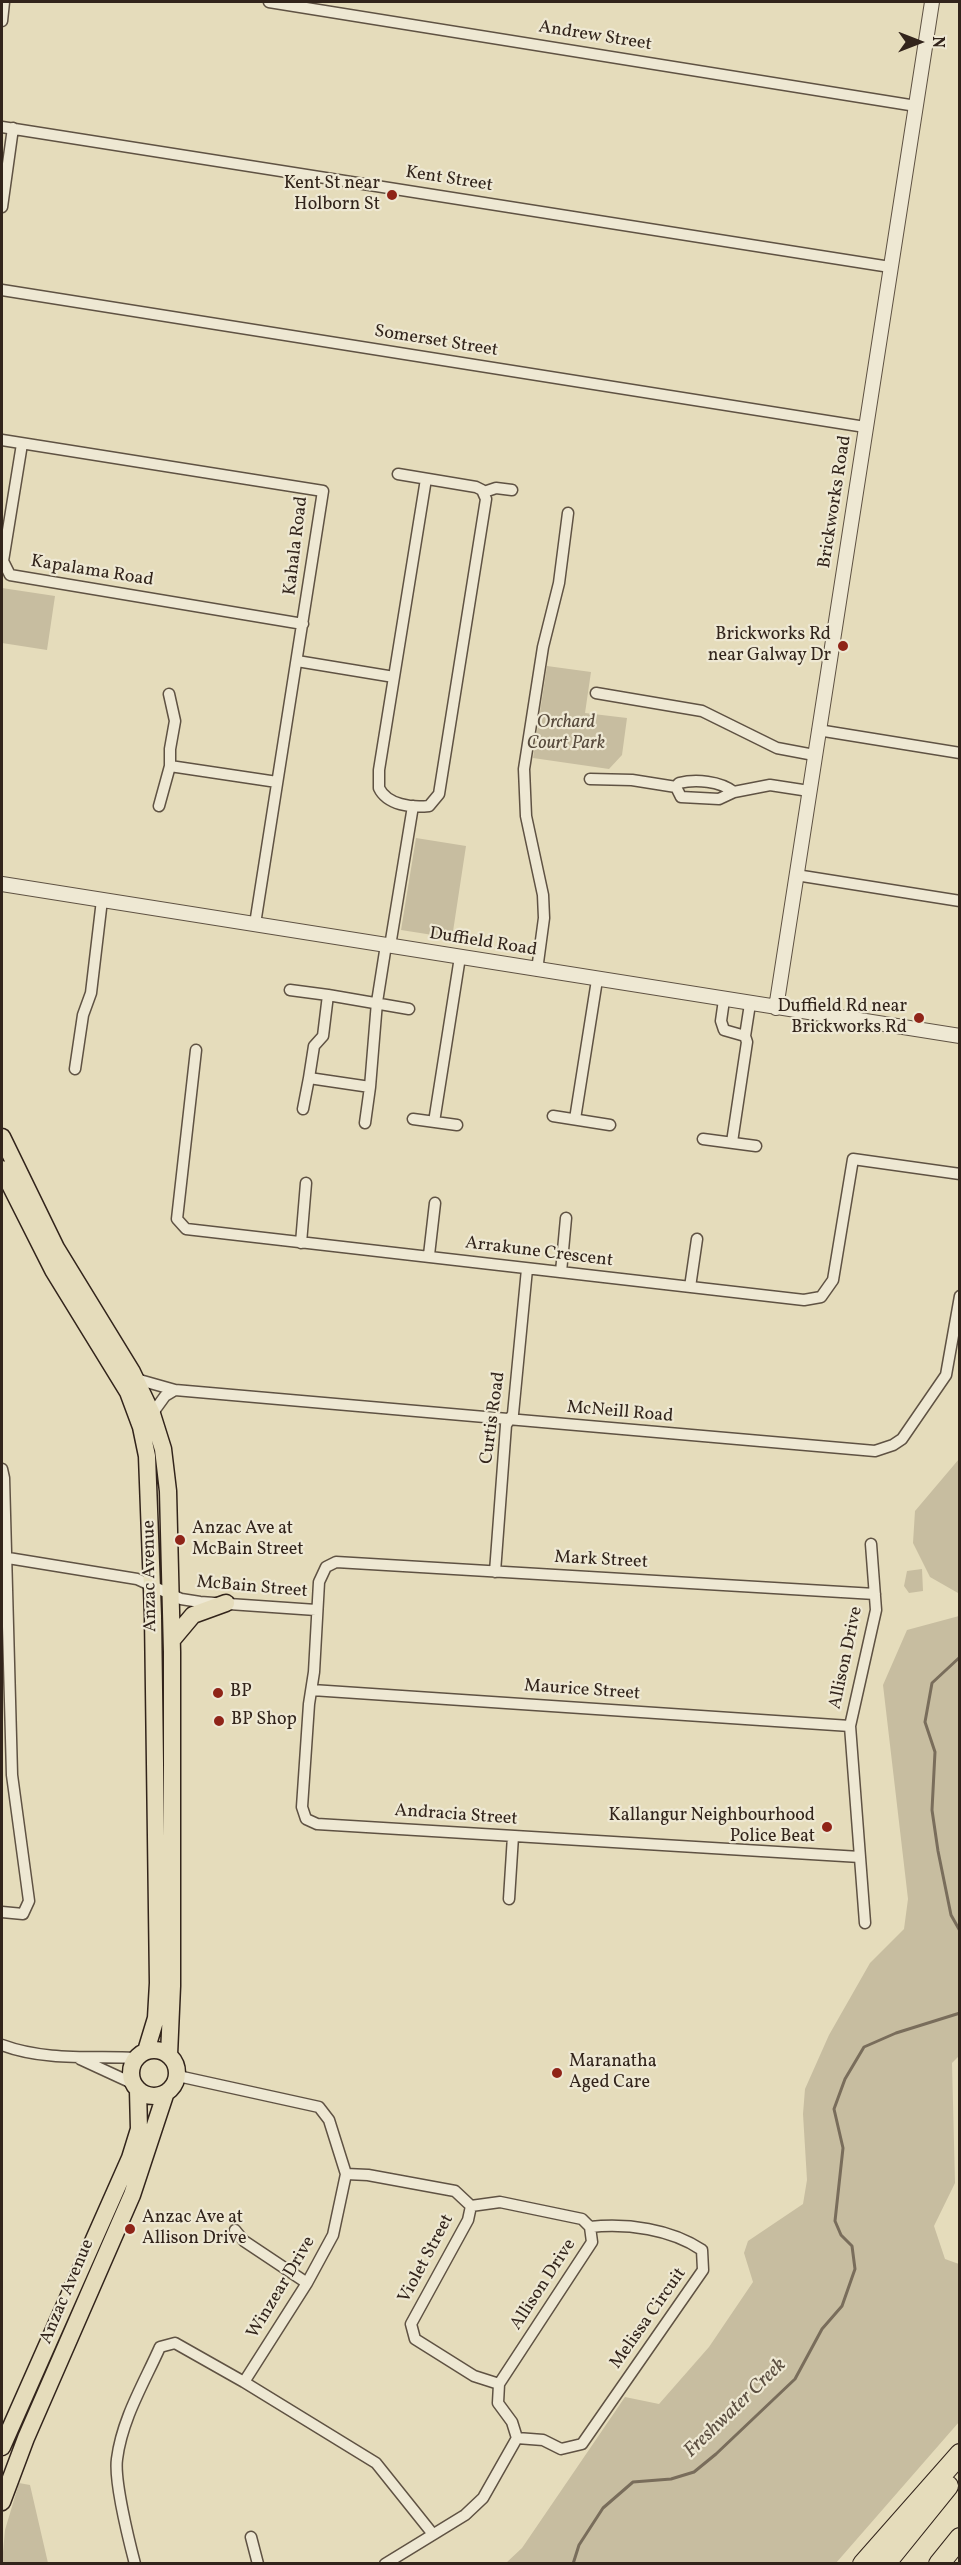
<!DOCTYPE html>
<style>
body{margin:0}
#map{position:relative;width:961px;height:2565px;overflow:hidden;background:#e5dcbb;font-family:Vollkorn,serif}
canvas{display:block}
.frame{position:absolute;inset:0;border:3px solid #32241b;pointer-events:none}
.north{position:absolute;left:889px;top:12px;width:60px;height:60px;-webkit-text-stroke:4px #eee8d3;paint-order:stroke;rotate:90deg;font-size:16px;font-weight:700;line-height:24px;text-align:center;color:#32241b}
.north::after{content:'';display:block;margin:auto;width:21px;height:27px;background:#32241b;clip-path:polygon(50% 0,100% 100%,50% 72%,0 100%)}
</style>
<div id="map">
<canvas width="961" height="2565"></canvas>
<div class="frame"></div>
<div class="north">N</div>
</div>
<script>
const ctx = document.querySelector('canvas').getContext('2d');
ctx.lineJoin = 'round';
function fillPath(path, color) { ctx.fillStyle = color; ctx.fill(path, 'evenodd'); }
function trace(path, color, width, dash) { ctx.strokeStyle = color; ctx.lineWidth = width; ctx.lineCap = dash ? 'butt' : 'round'; ctx.setLineDash(dash || []); ctx.stroke(path); }
function label(font, color, halo, rows, align = 'center') {
  ctx.font = font + ' Vollkorn,serif'; ctx.lineWidth = 4.5; ctx.setLineDash([]); ctx.textBaseline = 'middle'; ctx.strokeStyle = halo; ctx.fillStyle = color; for (const [text, x, y, turn = 0] of rows) {
    ctx.save(); ctx.translate(x, y); ctx.rotate((+turn || 0) * Math.PI / 180); ctx.textAlign = isNaN(turn) ? turn : align; if (halo) ctx.strokeText(text, 0, 0); ctx.fillText(text, 0, 0); ctx.restore();
  }
}
fillPath(new Path2D(`
 M2 588 55 596 47 650 2 643Z
 M547 666 591 672 585 713 627 718 622 755 609 769 533 758Z
 M416 838 466 846 452 938 401 930Z
 M959 1459V1604L958 1593 930 1577 913 1543 915 1511Z
 M922 1569 923 1591 909 1593 904 1586 907 1571Z
 M959 1616 960 2055 952 2063 955 2183 934 2226 945 2259 959 2264V2422L836 2563H506L522 2548 625 2397 659 2404 709 2347 753 2282 744 2253 748 2241 803 2204 807 2180 803 2114 805 2089 829 2035 870 1963 904 1929 908 1899 883 1685 907 1630Z
 M19 2483 30 2485 48 2563H2L5 2530Z`), '#c7bda0');
trace(new Path2D(`
 M960 1657 932 1683 925 1722 935 1752 932 1810 938 1851 951 1915 960 1931
 M573 2564 579 2545 603 2508 633 2482 671 2479 694 2472 716 2454 795 2379 822 2329 842 2306 855 2269 852 2246 841 2235 835 2221 843 2148 834 2109 845 2079 864 2047 896 2033 960 2013`), '#796d5b', 3);
const minor = new Path2D(`
 M269 2 916 106
 M2 21 4 2
 M2 127 890 267
 M2 207 13 128
 M2 290 865 427
 M2 440 323 491 255 924
 M22 444 3 561 10 575 303 624
 M484 492 496 488 512 490
 M297 661 394 677 426 479
 M394 677 379 770V788C387 805 412 808 429 806L439 794 486 499 482 490 476 487 398 474
 M596 693 702 711 777 748 814 755
 M169 694 175 721 170 749V766L277 782
 M818 730 960 753
 M590 779 632 780 676 787 679 783C696 779 720 781 734 792
 M676 787 681 797 719 799 734 792 770 785 809 791
 M159 806 170 766
 M796 875 960 901
 M386 945 377 1002 370 1087 309 1078 314 1046 323 1036 328 995 409 1009
 M390 946 413 806
 M537 970 544 918 543 895 526 816 524 769 543 647 559 583 568 513
 M290 990 328 995
 M724 1000 721 1021 724 1030 745 1036 747 1042 732 1142
 M745 1036 750 1004
 M196 1050 177 1219 186 1229 804 1300 821 1297 833 1280 853 1159 960 1174
 M75 1069 83 1015 91 993 102 900
 M303 1109 309 1078
 M553 1116 610 1125
 M413 1119 457 1125
 M575 1119 597 980
 M434 1122 460 957
 M365 1123 370 1087
 M703 1139 756 1146
 M301 1243 306 1183
 M429 1255 435 1203
 M561 1272 566 1218
 M690 1287 697 1239
 M136 1379 175 1390 875 1451 893 1445 902 1439 946 1375 960 1296
 M152 1414 165 1396 175 1390
 M2 1469 4 1478 12 1775 29 1901 23 1914 2 1912
 M2 1557 137 1579 181 1599 200 1602 316 1610
 M495 1572 506 1425 513 1414 527 1269
 M312 1690 850 1726
 M860 1857 317 1824 306 1819 302 1807 309 1704 314 1672 319 1582 326 1567 336 1562 875 1594
 M509 1899 513 1836
 M865 1923 850 1726 876 1610 871 1544
 M2 2045C45 2061 92 2056 136 2058
 M80 2059 132 2083
 M178 2076 319 2107 329 2120 346 2174 333 2235 307 2283 244 2382
 M346 2174 368 2175 455 2191 471 2206 500 2202 582 2219 590 2227 592 2242 499 2384 498 2403 512 2422 517 2438
 M471 2206 468 2220 411 2324 415 2339 474 2376 499 2384
 M235 2230 244 2241 307 2283
 M517 2438 543 2440 561 2449 582 2444 703 2270 702 2250C671 2229 627 2223 590 2227
 M251 2537 258 2564
 M135 2564C129 2541 114 2480 117 2459 122 2419 144 2383 160 2347L175 2343 244 2382 376 2463 432 2533
 M385 2564 465 2515 483 2498 517 2438`);
const tertiary = new Path2D(`
 M2 884 960 1036
 M776 1008 932 2`);
const trunk = new Path2D(`
 M2 1137 56 1248 132 1372 152 1414 163 1449 168 1491 172 1652V1986L169 2055
 M2 1169 53 1270 128 1392 141 1427 147 1456 153 1616 158 1983 156 2018 146 2051
 M172 1640 193 1615 226 1603
 M131 2073a23 23 0 1 1 46 0a23 23 0 1 1-46 0Z
 M2 2447 130 2158 139 2129 138 2090
 M2 2502 26 2438 132 2195 165 2095`);
const motorway = new Path2D(`
 M863 2564 960 2454
 M885 2564 948 2486
 M939 2564 960 2538`);
trace(minor, '#5f5243', 13);
trace(tertiary, '#5f5243', 16);
trace(trunk, '#32241b', 19);
trace(motorway, '#32241b', 22);
trace(minor, '#eee8d3', 10);
trace(tertiary, '#eee8d3', 14);
trace(trunk, '#e5dcbb', 16);
trace(motorway, '#e5dcbb', 20);
for (const [x, y, r, color] of [
 [392,195,6,"#8f2418"],
 [843,646,6,"#8f2418"],
 [919,1018,6,"#8f2418"],
 [180,1540,6,"#8f2418"],
 [218,1693,6,"#8f2418"],
 [219,1721,6,"#8f2418"],
 [827,1827,6,"#8f2418"],
 [557,2073,6,"#8f2418"],
 [130,2229,6,"#8f2418"]
]) { const dot = new Path2D(); dot.arc(x, y, r, 0, 2 * Math.PI); ctx.fillStyle = color; ctx.fill(dot); trace(dot, '#eee8d3', 2); }
label('18px', '#32241b', '#eee8d3', [
 ["Andrew Street",595,37,9],
 ["Kent Street",449,180,9],
 ["Somerset Street",436,342,9],
 ["Brickworks Road",836,502,-81],
 ["Kahala Road",297,546,-83],
 ["Kapalama Road",92,572,9],
 ["Duffield Road",483,943,9],
 ["Arrakune Crescent",539,1253,7],
 ["McNeill Road",620,1413,5],
 ["Curtis Road",494,1418,-82],
 ["Mark Street",601,1561,3],
 ["Anzac Avenue",151,1576,-91],
 ["McBain Street",252,1588,5],
 ["Allison Drive",847,1658,-78],
 ["Maurice Street",582,1691,4],
 ["Andracia Street",456,1816,4],
 ["Violet Street",427,2259,-62],
 ["Allison Drive",544,2285,-57],
 ["Winzear Drive",282,2288,-59],
 ["Anzac Avenue",68,2292,-67],
 ["Melissa Circuit",649,2319,-55]
]);
label('18px', '#32241b', '#eee8d3', [
 ["Kent St near",380,185,"right"],
 ["Holborn St",380,206,"right"],
 ["Brickworks Rd",831,636,"right"],
 ["near Galway Dr",831,657,"right"],
 ["Duffield Rd near",907,1008,"right"],
 ["Brickworks Rd",907,1029,"right"],
 ["Anzac Ave at",192,1530],
 ["McBain Street",192,1551],
 ["BP",230,1693],
 ["BP Shop",231,1721],
 ["Kallangur Neighbourhood",815,1817,"right"],
 ["Police Beat",815,1838,"right"],
 ["Maranatha",569,2063],
 ["Aged Care",569,2084],
 ["Anzac Ave at",142,2219],
 ["Allison Drive",142,2240]
], 'left');
label('italic 18px', '#574a3c', '#eee8d3', [
 ["Orchard",566,724],
 ["Court Park",566,745]
]);
label('italic 20px', '#5b4e40', '#eee8d3', [
 ["Freshwater Creek",736,2409,-44]
]);
</script>
